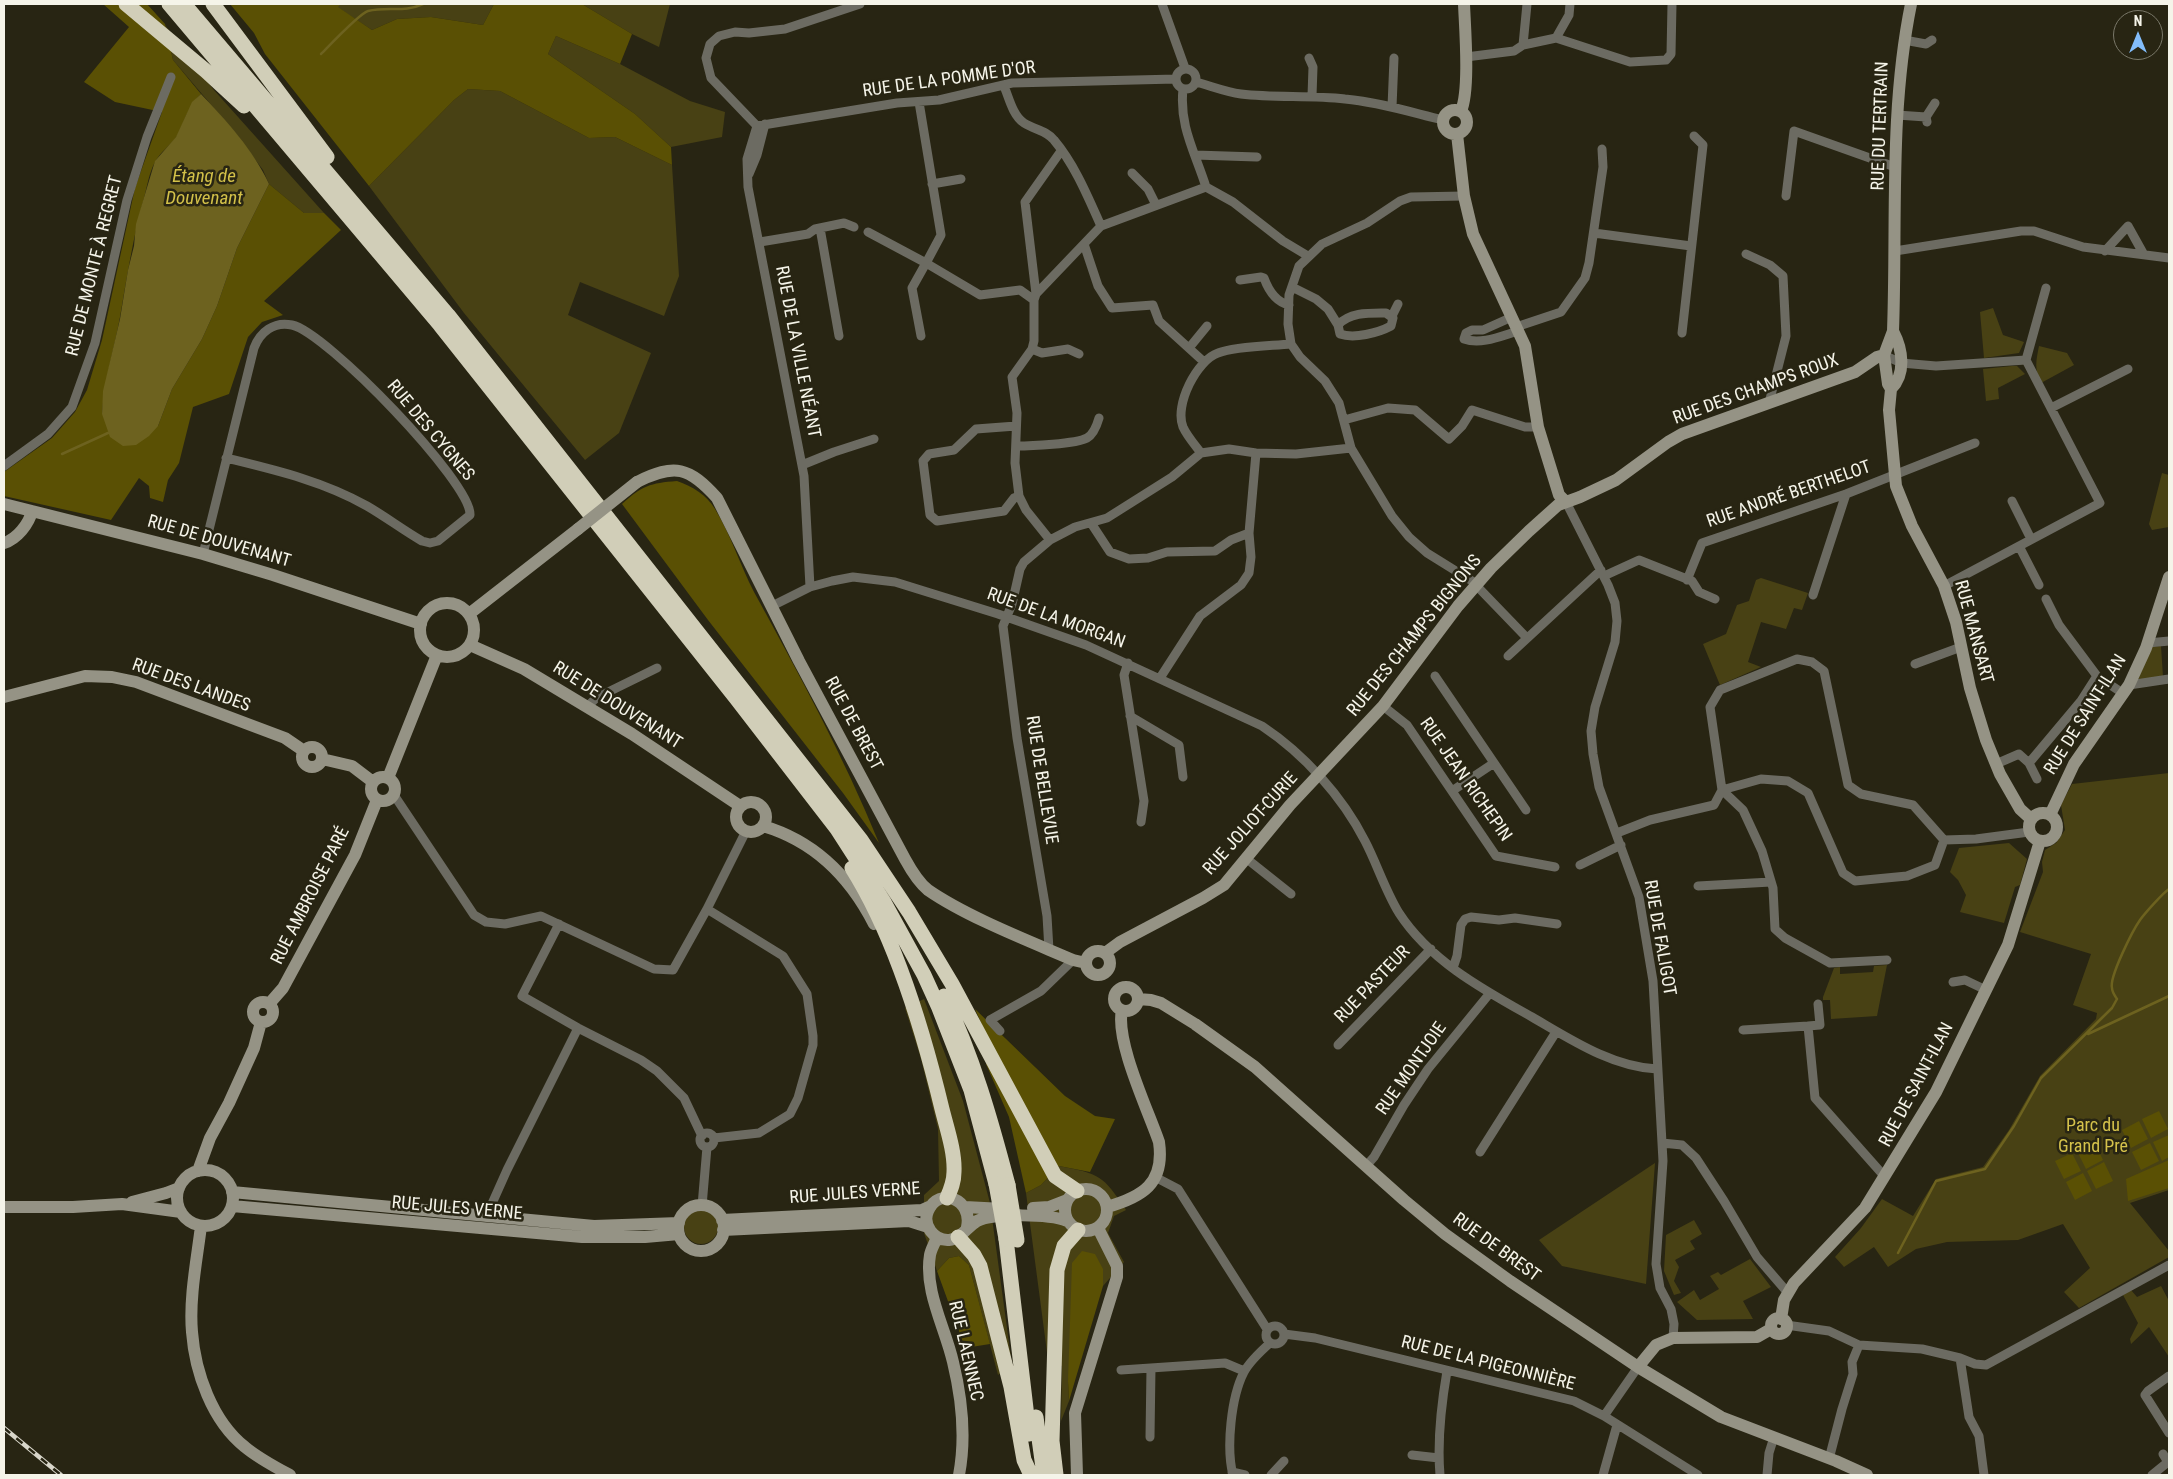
<!DOCTYPE html>
<meta charset="utf-8">
<style>
body{margin:0}
#map{position:relative;width:2173px;height:1479px;overflow:hidden;background:#282513;font-family:"Roboto Condensed",sans-serif}
canvas{display:block}
.frame{position:absolute;inset:0;border:5px solid #f5f4e9;pointer-events:none}
.north{position:absolute;left:2113px;top:10px;width:50px;height:50px;box-sizing:border-box;background:#282513;border:1px solid #7a7869;border-radius:50%;rotate:0deg;font-size:14px;font-weight:700;line-height:20px;text-align:center;color:#f5f4e9}
.north::after{content:'';display:block;margin:auto;width:18px;height:22px;background:#82bcfa;clip-path:polygon(50% 0,100% 100%,50% 72%,0 100%)}
</style>
<div id="map">
<canvas width="2173" height="1479"></canvas>
<div class="frame"></div>
<div class="north">N</div>
</div>
<script>
const ctx = document.querySelector('canvas').getContext('2d');
ctx.lineJoin = 'round';
function fillPath(path, color) { ctx.fillStyle = color; ctx.fill(path, 'evenodd'); }
function trace(path, color, width, dash) { ctx.strokeStyle = color; ctx.lineWidth = width; ctx.lineCap = dash ? 'butt' : 'round'; ctx.setLineDash(dash || []); ctx.stroke(path); }
function label(font, color, halo, rows, align = 'center') {
  ctx.font = font + ' "Roboto Condensed",sans-serif'; ctx.lineWidth = 5; ctx.setLineDash([]); ctx.textBaseline = 'middle'; ctx.strokeStyle = halo; ctx.fillStyle = color; for (const [text, x, y, turn = 0] of rows) {
    ctx.save(); ctx.translate(x, y); ctx.rotate((+turn || 0) * Math.PI / 180); ctx.textAlign = isNaN(turn) ? turn : align; if (halo) ctx.strokeText(text, 0, 0); ctx.fillText(text, 0, 0); ctx.restore();
  }
}
fillPath(new Path2D(`
 M341 4H494L483 25 431 17 397 19 372 30 337 7Z
 M582 4H670L659 47 632 34Z
 M165 25 213 89 324 213H304L269 184 263 170 236 134 173 60Z
 M556 36 620 64 690 101 725 112 722 137 671 147 635 114 548 54Z
 M468 89 500 91 589 138 615 137 672 165 679 276 664 316 580 282 568 315 651 353 619 433 585 460 464 313 369 186 454 100Z
 M1993 308 2003 335 2024 342 2019 353 1984 358 1980 312Z
 M2039 346 2067 353 2074 365 2041 383C2034 369 2036 361 2039 346Z
 M2012 366H2017L2025 374 1998 388 1999 399 1986 401 1983 369Z
 M2162 473 2169 475V527L2152 530 2149 524Z
 M1761 578 1808 593 1802 610 1794 608 1786 629 1761 622 1748 662 1761 667 1720 685 1703 644 1726 634 1737 605 1749 601 1756 580Z
 M2161 646 2163 677 2144 681 2138 679 2152 647Z
 M2169 773V1190L2130 1203 2169 1251V1257L2079 1308 2064 1292 2090 1268 2063 1224 2018 1240 1947 1242 1916 1249 1888 1267 1874 1247 1844 1267 1835 1257 1861 1228 1882 1199 1913 1216 1936 1179 1983 1167 2009 1130 2040 1076 2096 1019 2097 1013 2073 1005 2091 954 2020 932 2043 872 2042 862 2045 850 2056 843 2065 830 2061 805 2072 784Z
 M2009 843 2027 859 2020 885 2015 887 2004 923 1960 912 1966 895 1958 880 1950 872 1959 848Z
 M1887 965 1877 1016 1831 1019 1830 1000H1823V997L1834 968 1840 967V974L1873 972 1874 966Z
 M924 999 963 1101 990 1203 1012 1365 998 1375 969 1265 959 1256 949 1258 937 1271 924 1233V1195L939 1181 938 1129 921 1059 905 1008Z
 M1655 1163 1646 1284 1562 1266 1539 1240Z
 M1059 1166C1100 1174 1103 1175 1126 1210L1114 1216 1108 1233 1124 1262 1103 1286V1269L1068 1381 1069 1401 1061 1421 1062 1366 1048 1360 1026 1193 1041 1185Z
 M684 1227a17 17 0 1 1 34 0a17 17 0 1 1-34 0Z
 M1694 1220 1702 1234 1690 1241 1695 1249 1675 1260 1679 1267 1674 1281 1681 1293 1674 1295 1664 1271 1666 1235Z
 M1750 1259 1771 1287 1743 1301 1753 1319 1697 1320 1677 1302 1694 1290 1700 1300 1719 1289 1710 1276 1718 1272 1721 1275Z
 M2161 1286 2169 1301V1357L2149 1327 2131 1344 2130 1339 2138 1323 2123 1295 2131 1290 2137 1297Z`), '#484114');
fillPath(new Path2D(`
 M103 4H147L165 24 173 60 201 94C188 105 185 121 177 136 171 145 160 152 155 162 149 173 147 187 144 198 133 237 127 277 120 317 114 350 104 381 102 414L158 426 172 389 202 339 217 306 237 248 269 184 304 213H324L341 230 264 301 283 315 262 322 248 337 229 394 193 407 179 463 168 480 163 502 150 498 149 486 139 478 111 520 4 496V472L52 438 75 412 87 390 102 340 135 188 162 112 115 102 84 82 129 27Z
 M230 4H341L338 7 372 30 397 19 431 17 483 25 494 4H582L632 34 620 64 556 36 548 54 635 114 671 147 672 165 615 137 589 138 500 91 468 89 454 100 369 186 265 54 254 33Z
 M677 481C693 487 706 494 715 509 731 535 740 565 754 592 799 674 844 757 879 843L843 793 708 620 622 504C642 486 650 483 677 481Z
 M975 1009 1065 1096 1095 1116 1115 1119 1090 1172 1059 1166 1041 1185 1026 1193 1009 1117 986 1064 997 1059Z
 M2159 1111 2168 1129 2151 1138 2142 1119Z
 M2139 1121 2148 1139 2131 1148 2122 1130Z
 M2169 1135V1157L2162 1161 2153 1142Z
 M2094 1142 2103 1160 2086 1169 2077 1151Z
 M2150 1143 2159 1161 2141 1170 2132 1152Z
 M2072 1153 2081 1171 2064 1179 2055 1161Z
 M2169 1160V1188L2128 1201 2126 1179Z
 M2104 1162 2113 1181 2096 1189 2087 1171Z
 M2083 1173 2092 1191 2075 1200 2066 1182Z
 M1082 1251 1095 1254 1103 1269V1286L1069 1401 1068 1381 1072 1263Z
 M959 1256 969 1265 990 1344 965 1348 937 1271 949 1258Z`), '#5a5004');
fillPath(new Path2D(`
 M201 94C226 120 254 151 269 184L237 248 217 306 202 339 172 389 158 426 149 436 136 445 123 446 110 437 102 414 103 391 120 319 128 270 134 246 136 224 155 161 176 137 192 102Z`), '#6d621f');
trace(new Path2D(`
 M321 54C329 46 360 13 368 11 388 6 404 13 423 4
 M62 454 108 433
 M2088 1034 2169 996
 M1898 1253 1936 1181 1985 1169 2014 1126 2041 1078 2112 1008 2117 999C2115 996 2112 992 2112 988 2109 977 2133 930 2140 920 2145 913 2163 893 2169 889`), '#6d621f', 2.5);
trace(new Path2D(`
 M1162 4 1185 68
 M1556 38 1630 62 1666 60 1671 54 1672 4
 M1904 40 1926 44 1932 40
 M1523 45 1556 38 1569 15 1570 4
 M1466 57 1514 51 1523 45 1527 4
 M1309 58 1313 67 1312 96
 M1176 79a10 10 0 1 1 20 0a10 10 0 1 1-20 0Z
 M1196 82C1211 86 1226 92 1241 94 1275 98 1310 95 1345 99 1378 102 1410 112 1443 120
 M1004 86C1009 98 1013 116 1024 123 1035 130 1046 130 1054 140 1075 165 1088 197 1101 226
 M1183 89C1179 126 1195 152 1206 187L1233 202 1283 241 1308 256
 M919 102 941 235 926 263 980 295 1020 290 1034 300
 M1392 107 1394 58
 M1897 115 1926 117
 M1927 122 1926 117 1935 103
 M757 126 747 159 748 187 804 476 810 587
 M757 126 897 103 939 100 1012 83 1176 79
 M757 126 711 78 706 58 710 44 719 36 735 32 749 33 785 29 860 4
 M1195 155 1257 157
 M1132 173 1148 189 1156 205
 M749 174 757 155 765 124
 M932 184 961 179
 M1786 196 1794 131 1895 167
 M820 228 839 336
 M868 232 926 263 912 288 921 336
 M1594 233 1691 246
 M760 242 808 234 815 229 844 223 854 227
 M1084 244 1098 286 1112 308 1153 305 1159 321 1203 361
 M1895 251 2021 231H2034L2083 247 2169 258
 M2105 251 2128 226 2143 253
 M1746 254 1770 265 1783 276 1786 336 1769 403
 M1240 280 1261 277 1264 278C1268 289 1276 302 1289 305
 M1292 287 1316 299 1328 309 1338 325C1350 312 1369 313 1386 313L1393 318 1391 326C1378 333 1354 339 1340 334L1338 325
 M1036 294 1025 202 1061 151
 M1392 316 1398 304
 M1512 317 1483 330H1472L1466 333 1464 339C1481 345 1501 336 1518 331
 M1516 327 1561 312 1585 278 1589 263 1603 167 1602 149
 M1682 333 1703 145 1694 136
 M1189 348 1207 326
 M1032 349 1042 353 1068 349 1079 354
 M1884 355 1901 363 1936 366 2026 360 2046 288
 M2051 408 2128 369
 M1344 420 1388 408 1415 410 1449 439 1462 426 1472 410 1525 427H1538
 M1016 426 976 429 954 450 929 454 923 461 930 515 937 521 1004 511 1014 498 1019 496
 M1016 446C1030 446 1076 444 1087 438 1094 434 1097 425 1099 418
 M1351 448 1339 403 1325 381 1300 357 1291 344 1288 324 1289 295 1299 266 1322 244 1367 223 1400 201 1411 197 1464 196
 M1201 453C1195 445 1187 436 1183 427 1174 405 1197 360 1218 353 1237 346 1271 346 1291 344
 M802 465 834 452 874 439
 M4 466 48 434 72 407 95 343 127 200 147 137 171 77
 M2012 501 2031 539
 M1566 502 1608 585 1615 603 1617 621 1615 642 1595 707 1591 731 1593 754 1599 787 1639 897 1653 981 1663 1161 1656 1264 1660 1288 1671 1309 1674 1324 1673 1338
 M1091 523 1110 552 1129 559 1148 558 1167 552 1215 551 1231 540 1249 533
 M1050 540 1026 510 1019 496 1015 463 1017 413 1012 377 1032 349 1034 341V300L1036 294 1101 226 1206 187
 M2019 546 2039 585
 M203 554 254 348C260 332 274 321 292 325 326 332 472 483 470 515L438 541 430 543 422 541C403 530 386 517 367 506 323 481 275 470 226 458
 M1604 576 1639 560 1692 581 1699 592 1715 599
 M1687 580 1702 543 1846 494 1975 443
 M1944 586 2100 503 2026 360
 M1813 595 1846 494
 M2046 599 2059 625 2097 676 2124 694
 M772 606 810 587 832 581 853 577 895 582 998 614 1086 645 1262 726C1304 754 1342 796 1365 841 1377 864 1385 890 1399 913 1430 961 1484 990 1532 1017 1570 1039 1612 1067 1657 1069
 M2148 643 2169 641
 M1508 656 1601 570
 M1128 663 1124 675 1144 801 1141 822
 M1915 664 1961 647
 M1435 676 1526 810
 M1160 678 1200 616 1241 585 1249 573 1251 557 1249 533 1256 453
 M2129 685 2169 679
 M1383 706 1407 725 1496 856 1555 867
 M587 707 596 698 657 668
 M1130 716 1179 745 1183 777
 M2029 763 2081 701 2097 676
 M1996 764 2019 754 2029 763 2037 779
 M1452 791 1494 763
 M394 795 474 915 486 922 505 924 541 916 654 969 673 970 707 909
 M1617 833 1650 820 1714 805 1722 790 1743 810 1762 851 1773 888 1775 929 1785 938 1830 963 1887 960
 M1944 840 1935 865 1907 876 1855 881 1843 873 1808 793 1788 781 1761 779 1722 790 1710 707 1720 690 1797 659 1812 662 1824 671 1848 785 1861 794 1913 805 1944 840 1976 839 2029 832
 M1247 859 1291 894
 M1580 865 1621 845
 M1698 886 1771 882
 M559 924 522 996 578 1028 641 1060 657 1071 684 1098 702 1136
 M1049 950 1047 916 1017 738 1003 626 1012 604 1020 569 1024 562 1050 540 1075 527 1107 518 1172 477 1201 453 1229 449 1256 453 1296 454 1351 448 1392 516 1409 537 1427 553 1472 581 1527 638
 M1453 968 1457 956 1461 925 1465 919 1471 917 1499 920 1515 918 1557 924
 M1953 982 1965 980 1986 990
 M1808 1026 1820 1025 1818 1004
 M1743 1030 1808 1026 1815 1098 1885 1177
 M1000 1031 990 1020 1041 991 1073 960
 M1338 1045 1431 949
 M700 1140a7 7 0 1 1 14 0a7 7 0 1 1-14 0Z
 M714 1138 759 1133 790 1114 798 1098 813 1045V1036L807 994 783 956 707 909 746 831
 M1662 1143 1682 1145 1696 1158 1724 1201 1757 1257 1788 1293
 M1480 1152 1556 1032
 M1366 1166 1374 1157 1404 1105 1428 1069 1490 993
 M1155 1177 1178 1189 1267 1329
 M702 1206 707 1147
 M486 1217 507 1170 578 1028
 M1786 1325 1829 1331 1859 1345 1922 1349 1960 1358 1975 1364 1986 1365 2169 1265
 M1266 1335a9 9 0 1 1 18 0a9 9 0 1 1-18 0Z
 M1284 1334 1315 1338 1574 1401 1604 1416 1698 1475
 M1960 1358 1969 1417 1979 1436 1984 1475
 M1121 1370 1225 1363 1244 1371
 M2169 1376 2148 1391 2145 1395 2169 1433
 M1604 1416 1638 1367
 M1150 1437 1151 1368
 M1412 1455 1439 1458
 M1829 1459 1842 1409 1853 1374 1852 1362 1859 1345
 M1232 1472 1245 1475
 M1233 1475C1226 1448 1231 1397 1244 1372 1250 1361 1261 1351 1270 1343
 M1271 1475 1284 1461
 M1440 1475C1437 1440 1441 1406 1447 1371
 M1603 1475 1617 1425
 M1767 1475 1769 1453 1774 1437
 M2152 1475 2168 1462 2163 1454`), '#6c6b62', 9);
trace(new Path2D(`
 M1911 4C1889 112 1897 222 1893 331L1884 355 1888 384 1891 389 1889 410 1896 486 1912 526 1944 586 1956 622 1970 688 1986 740 2000 774 2020 809 2031 819
 M1443 122a12 12 0 1 1 24 0a12 12 0 1 1-24 0Z
 M1461 111C1470 90 1465 29 1464 4
 M1457 134 1464 196 1473 234 1525 346 1538 427 1559 495 1566 502
 M1891 389C1906 374 1903 350 1893 331
 M637 482C675 463 689 467 717 498L799 661 905 859C911 870 918 882 928 890 967 917 1029 941 1073 960L1086 963
 M4 504 203 554 273 575 421 624
 M4 543C17 539 29 524 32 511
 M420 630a27 27 0 1 1 54 0a27 27 0 1 1-54 0Z
 M469 614 578 529
 M470 645 524 669 632 734 740 806
 M4 697 85 676 112 677 136 682 285 738 304 751
 M302 757a10 10 0 1 1 20 0a10 10 0 1 1-20 0Z
 M322 759 352 766 373 782
 M371 789a12 12 0 1 1 24 0a12 12 0 1 1-24 0Z
 M388 778 437 655
 M736 817a15 15 0 1 1 30 0a15 15 0 1 1-30 0Z
 M2029 827a14 14 0 1 1 28 0a14 14 0 1 1-28 0Z
 M2050 815 2074 764 2129 685 2146 648 2169 577
 M763 826C814 841 850 877 874 924
 M1086 963a12 12 0 1 1 24 0a12 12 0 1 1-24 0Z
 M1105 953 1120 942 1203 898 1224 885 1290 805 1383 706 1458 606 1491 568 1529 531 1558 505 1580 497 1616 480 1668 442 1682 434 1855 372 1877 357 1884 355
 M1114 999a12 12 0 1 1 24 0a12 12 0 1 1-24 0Z
 M1138 999 1151 1000 1161 1003 1195 1024 1255 1067 1404 1200 1445 1234 1510 1281 1638 1367 1721 1417 1836 1461 1867 1475
 M253 1012a10 10 0 1 1 20 0a10 10 0 1 1-20 0Z
 M269 1004 283 988 355 855 377 800
 M177 1198a28 28 0 1 1 56 0a28 28 0 1 1-56 0Z
 M198 1171 210 1138 229 1103 254 1048 261 1022
 M1065 1210a21 21 0 1 1 42 0a21 21 0 1 1-42 0Z
 M232 1192 594 1226 679 1223
 M132 1202 166 1193 179 1188
 M678 1228a23 23 0 1 1 46 0a23 23 0 1 1-46 0Z
 M232 1206 582 1237H645L679 1234
 M4 1207H73L122 1204 181 1212
 M965 1207 1003 1209
 M1107 1207C1142 1197 1165 1184 1159 1142 1148 1110 1115 1041 1122 1010
 M1033 1208 1049 1207 1067 1200
 M722 1220 922 1210 931 1206
 M201 1226C197 1259 189 1298 192 1332 195 1372 212 1421 245 1447 258 1458 275 1467 290 1475
 M967 1227C973 1199 939 1186 928 1211 922 1225 934 1241 949 1240 961 1239 967 1227 977 1221 994 1213 1050 1214 1067 1221
 M723 1230 909 1221 928 1227
 M937 1237C935 1243 931 1249 930 1255 924 1291 945 1327 953 1362 962 1399 966 1438 959 1475
 M1771 1326a8 8 0 1 1 16 0a8 8 0 1 1-16 0Z
 M1781 1319 1784 1300 1794 1283 1865 1208 1936 1092 2008 945 2040 841
 M1638 1367 1656 1345 1673 1338 1757 1337 1771 1329
 M1077 1475 1075 1413 1117 1277V1266L1098 1228`), '#959385', 12);
trace(new Path2D(`
 M126 4 206 71 244 106
 M169 4 440 325 736 698 837 829 884 902 924 975 939 1008 971 1090 996 1184
 M184 4 448 315 861 840 909 912 952 984 1055 1176 1077 1191
 M213 4 327 157
 M852 868C895 936 923 1030 942 1109 947 1129 955 1152 954 1172 954 1182 951 1189 947 1198
 M944 996C973 1057 991 1120 1008 1185
 M958 1237 974 1255 980 1266 1011 1387 1024 1460 1031 1475
 M1006 1239 1029 1434
 M1036 1417 1044 1475
 M1056 1475 1052 1441 1057 1270 1064 1246 1078 1230`), '#d1ceb8', 15);
const rail = new Path2D(`
 M4 1428 61 1475`);
trace(rail, '#d8d6ca', 4.5);
trace(rail, '#282513', 2.5, [8]);
trace(new Path2D(`
 M578 529 637 482`), '#959385', 12);
trace(new Path2D(`
 M996 1184 1006 1239
 M1008 1185 1017 1240`), '#d1ceb8', 15);
label('18px', '#f5f4e9', '#282513', [
 ["RUE DE LA POMME D'OR",949,80,-8],
 ["RUE DU TERTRAIN",1881,126,-88],
 ["RUE DE MONTE À REGRET",95,266,-76],
 ["RUE DE LA VILLE NÉANT",797,352,79],
 ["RUE DES CHAMPS ROUX",1756,390,-20],
 ["RUE DES CYGNES",430,431,50],
 ["RUE ANDRÉ BERTHELOT",1789,495,-19],
 ["RUE DE DOUVENANT",219,542,16],
 ["RUE DE LA MORGAN",1056,619,20],
 ["RUE MANSART",1973,632,75],
 ["RUE DES CHAMPS BIGNONS",1415,636,-51],
 ["RUE DES LANDES",191,686,20],
 ["RUE DE DOUVENANT",617,706,32],
 ["RUE DE SAINT-ILAN",2086,715,-58],
 ["RUE DE BREST",853,724,62],
 ["RUE DE BELLEVUE",1041,780,81],
 ["RUE JEAN RICHEPIN",1465,780,55],
 ["RUE JOLIOT-CURIE",1251,824,-48],
 ["RUE AMBROISE PARÉ",311,896,-63],
 ["RUE DE FALIGOT",1659,938,80],
 ["RUE PASTEUR",1373,985,-46],
 ["RUE MONTJOIE",1412,1069,-55],
 ["RUE DE SAINT-ILAN",1917,1085,-62],
 ["RUE JULES VERNE",855,1194,-4],
 ["RUE JULES VERNE",457,1209,5],
 ["RUE DE BREST",1496,1248,36],
 ["RUE LAENNEC",965,1351,77],
 ["RUE DE LA PIGEONNIÈRE",1488,1364,14]
]);
label('18px', '#d5c24b', '#282513', [
 ["Parc du",2093,1126],
 ["Grand Pré",2093,1147]
]);
label('italic 19px', '#d3c149', '#282513', [
 ["Étang de",204,177],
 ["Douvenant",204,199]
]);
</script>
